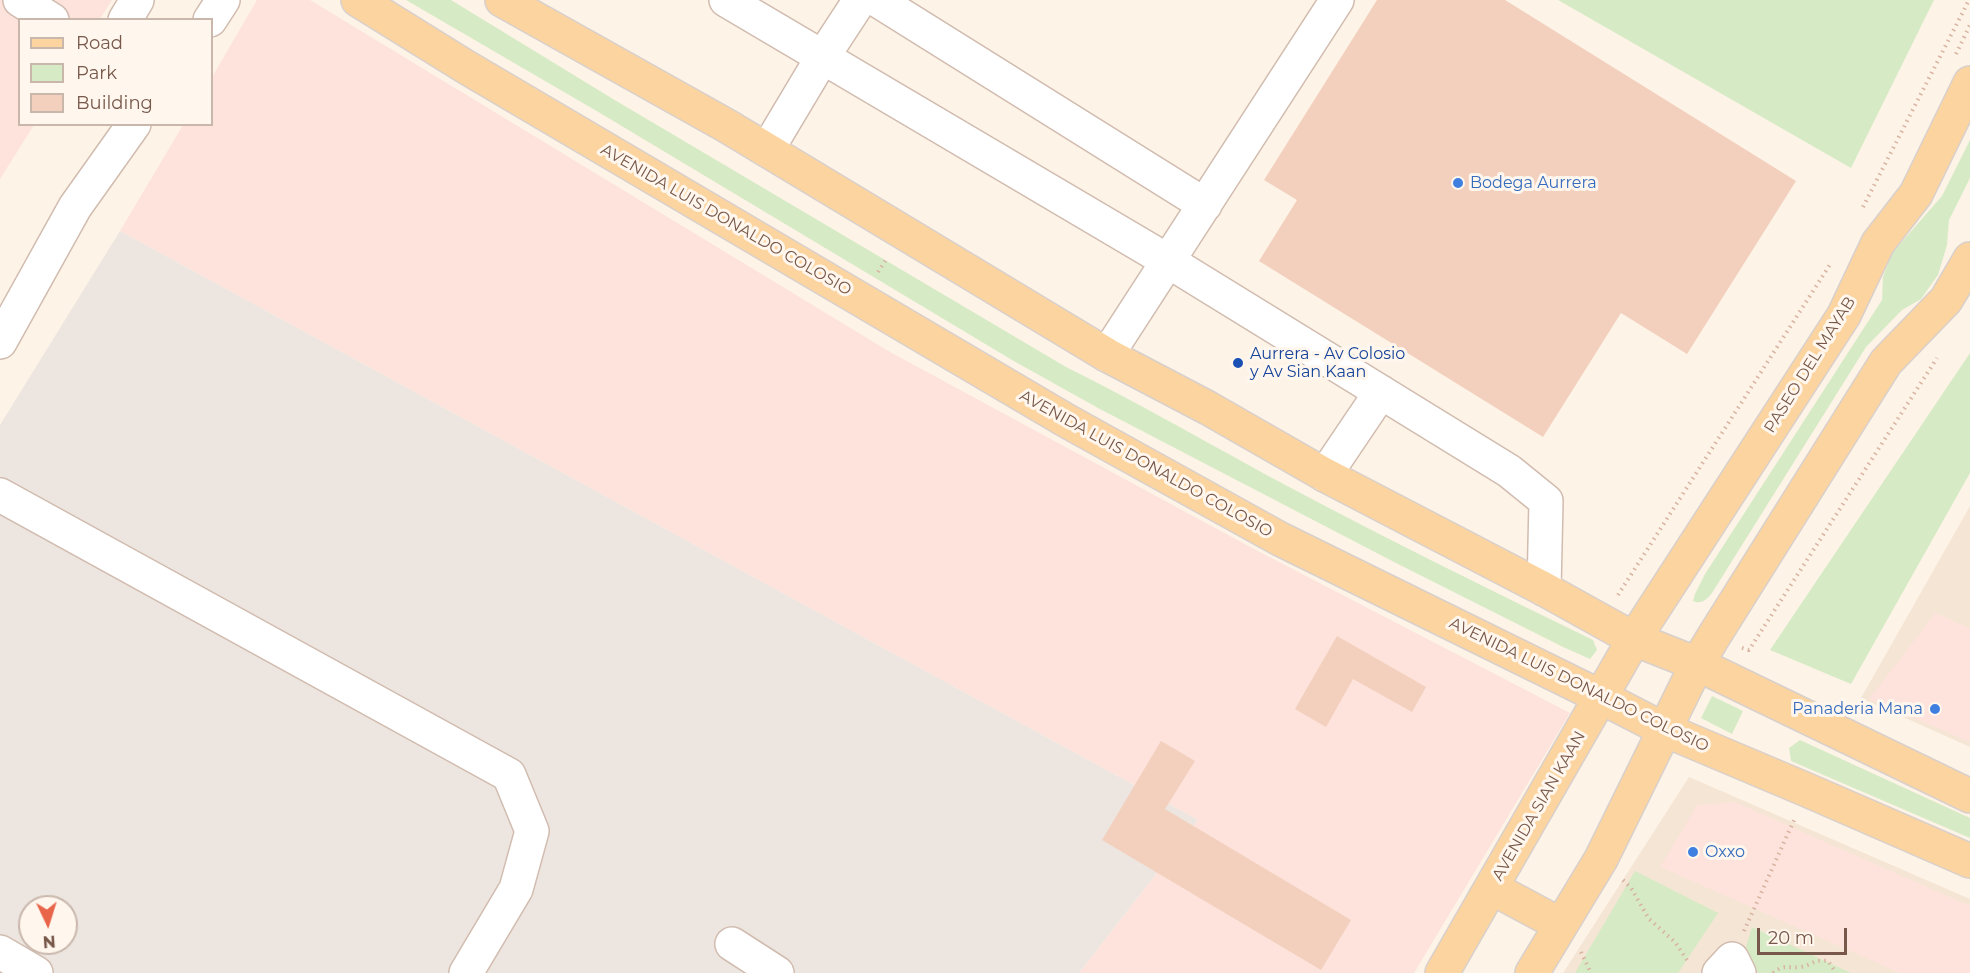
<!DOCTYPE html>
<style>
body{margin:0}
#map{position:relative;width:1970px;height:973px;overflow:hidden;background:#fdf3e7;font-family:Montserrat,sans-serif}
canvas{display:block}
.legend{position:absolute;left:18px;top:18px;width:195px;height:108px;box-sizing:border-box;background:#fff7ee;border:2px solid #c9b7ac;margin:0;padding:8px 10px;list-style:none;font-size:18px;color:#77584a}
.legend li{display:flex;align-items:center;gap:12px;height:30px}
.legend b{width:30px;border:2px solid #c9b7ac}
.north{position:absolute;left:18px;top:895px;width:60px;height:60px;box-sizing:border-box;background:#fff7ee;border:2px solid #c9b7ac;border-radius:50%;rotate:176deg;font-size:16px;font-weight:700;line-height:24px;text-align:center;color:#77584a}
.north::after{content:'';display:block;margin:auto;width:21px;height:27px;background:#e8654a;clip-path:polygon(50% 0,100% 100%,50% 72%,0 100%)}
.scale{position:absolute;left:1757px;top:928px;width:90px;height:27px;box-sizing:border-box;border:3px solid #77584a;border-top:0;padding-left:8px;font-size:18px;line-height:21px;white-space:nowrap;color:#77584a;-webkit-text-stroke:4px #fff7ee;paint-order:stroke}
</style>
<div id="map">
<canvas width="1970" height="973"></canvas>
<ul class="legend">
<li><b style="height:8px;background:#fcd49f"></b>Road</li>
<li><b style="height:16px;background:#d6ebc5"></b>Park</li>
<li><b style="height:16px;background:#f3d0be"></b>Building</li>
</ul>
<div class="north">N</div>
<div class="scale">20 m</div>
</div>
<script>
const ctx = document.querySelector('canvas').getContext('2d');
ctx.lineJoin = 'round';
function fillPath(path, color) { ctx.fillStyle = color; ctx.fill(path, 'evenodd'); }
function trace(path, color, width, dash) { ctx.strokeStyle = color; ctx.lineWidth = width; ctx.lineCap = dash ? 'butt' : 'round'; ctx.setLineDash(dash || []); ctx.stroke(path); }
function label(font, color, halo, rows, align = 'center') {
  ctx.font = font + ' Montserrat,sans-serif'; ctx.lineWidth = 6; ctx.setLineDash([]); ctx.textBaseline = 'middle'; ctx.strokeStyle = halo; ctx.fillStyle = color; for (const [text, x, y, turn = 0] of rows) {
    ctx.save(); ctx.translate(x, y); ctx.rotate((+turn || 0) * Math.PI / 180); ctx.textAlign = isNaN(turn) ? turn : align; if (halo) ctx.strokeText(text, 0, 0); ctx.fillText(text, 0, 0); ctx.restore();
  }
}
fillPath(new Path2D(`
 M1970 506V747L1861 698Z
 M1689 777 1970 899V973H1563Z`), '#f5e5d5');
fillPath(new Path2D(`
 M0 0H112L100 19 20 20V124L34 125 0 179Z
 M257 0H310L890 352 1252 548 1570 713 1414 973H1079L1198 820 120 231 183 125 212 124V77Z
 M1935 613 1970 628V742L1869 699Z
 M1735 802 1970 906V973H1900L1660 867 1697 805Z`), '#fde3db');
fillPath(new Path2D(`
 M120 231 1198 820 1079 973H0V425ZM30 907H66V943H30Z`), '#ede6e0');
fillPath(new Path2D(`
 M406 0H451L613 99 1066 367C1143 405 1216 448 1291 488 1391 541 1492 591 1593 640L1597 650 1590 659 1563 647 1394 562 1098 408 1012 360 600 113Z
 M1558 0H1934L1851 168Z
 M1970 140V178L1949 220 1947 245 1938 275 1921 299 1902 310 1866 347 1712 593C1707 599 1702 605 1693 601L1695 594 1705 574 1882 300 1883 277 1892 253 1942 196Z
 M1970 353V473L1851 684 1770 650Z
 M1712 696 1743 711 1732 734 1701 718Z
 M1800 740 1970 818V838L1791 761 1789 748Z
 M1635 871 1718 913 1678 973H1575Z
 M1752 927 1851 973H1758L1746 947Z`), '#d6ebc5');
fillPath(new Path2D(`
 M1377 0H1505L1796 181 1687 354 1621 313 1543 437 1259 261 1297 200 1264 180Z
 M1337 636 1426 687 1412 712 1353 679 1326 727 1295 709Z
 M1161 741 1195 761 1165 809 1351 920 1321 970 1102 840Z`), '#f3d0be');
const minor = new Path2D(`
 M20 0 52 20
 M726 0 1168 261 1509 471 1546 501 1544 589
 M877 0 1205 205
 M125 20 137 0
 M210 20 223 0
 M767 150 822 58 860 0
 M0 342 75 207 134 124
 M1107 355 1337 0
 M1325 475 1381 392
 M0 495 509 775 532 831 516 889 466 973
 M732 944 777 973
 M0 952 36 973
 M1719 973 1732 959 1739 973`);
const major = new Path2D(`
 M358 0 466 67 1067 421 1280 539 1601 697 1665 730 1807 790 1970 861
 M502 0 727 126 1107 355 1208 408 1325 475 1544 589 1634 639 1697 664 1970 796
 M1492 888 1561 925
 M1442 973 1634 639 1844 315 1878 243 1916 194 1970 83
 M1532 973 1601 859 1697 664 1714 636 1886 362 1946 300 1970 259`);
trace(minor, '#d1bcaf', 36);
trace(major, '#d9d0cc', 36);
trace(new Path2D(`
 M1956 54 1970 25
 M1863 207 1969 0
 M878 272 886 260
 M1618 595 1831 263
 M1742 648 1749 650 1937 358
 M1623 880 1631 888 1649 919 1675 942 1689 963
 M1744 931 1795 818
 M1581 952 1591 973
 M1773 973C1785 963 1787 969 1800 967 1813 965 1813 959 1828 961L1836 973`), '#d8b3a1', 4, [1.5, 4.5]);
trace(minor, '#fff', 33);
trace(major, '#fcd49f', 33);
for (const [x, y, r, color] of [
 [1458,183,6,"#3f7fe0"],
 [1238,363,6,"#1a4fb4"],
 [1935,709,6,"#3f7fe0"],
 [1693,852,6,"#3f7fe0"]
]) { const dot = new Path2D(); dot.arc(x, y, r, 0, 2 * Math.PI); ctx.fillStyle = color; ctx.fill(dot); trace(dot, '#fff7ee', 2); }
label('16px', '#366cbe', '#fff7ee', [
 ["Bodega Aurrera",1470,183],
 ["Panaderia Mana",1923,709,"right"],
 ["Oxxo",1705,852]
], 'left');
label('16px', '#77584a', '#fff7ee', [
 ["AVENIDA LUIS DONALDO COLOSIO",726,220,30],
 ["PASEO DEL MAYAB",1810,365,-58],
 ["AVENIDA LUIS DONALDO COLOSIO",1146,464,29],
 ["AVENIDA LUIS DONALDO COLOSIO",1579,685,26],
 ["AVENIDA SIAN KAAN",1539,806,-60]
]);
label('16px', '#164399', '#fff7ee', [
 ["Aurrera - Av Colosio",1250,354],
 ["y Av Sian Kaan",1250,372]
], 'left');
</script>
